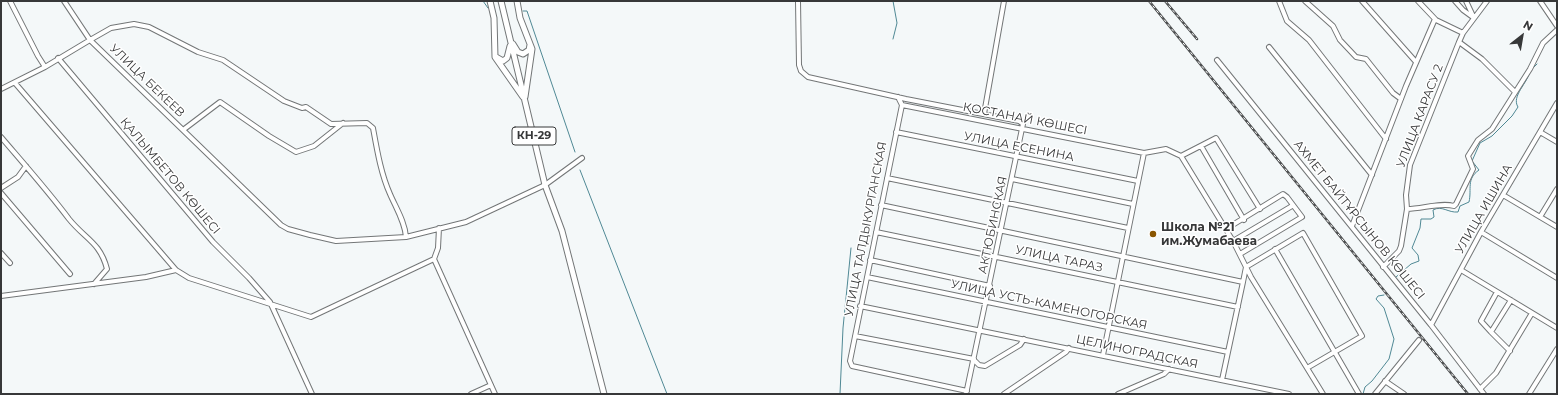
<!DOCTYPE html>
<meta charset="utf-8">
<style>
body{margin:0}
#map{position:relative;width:1558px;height:395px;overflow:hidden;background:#f4f8f9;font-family:Montserrat,sans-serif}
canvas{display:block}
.frame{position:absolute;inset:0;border:2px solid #373839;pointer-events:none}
.north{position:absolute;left:1502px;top:16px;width:40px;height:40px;-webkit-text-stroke:3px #fff;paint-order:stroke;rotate:31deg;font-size:11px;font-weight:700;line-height:16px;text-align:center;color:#373839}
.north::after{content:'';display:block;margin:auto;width:14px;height:18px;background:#373839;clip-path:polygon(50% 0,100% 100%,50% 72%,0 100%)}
</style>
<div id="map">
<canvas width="1558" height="395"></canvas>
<div class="frame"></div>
<div class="north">N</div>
</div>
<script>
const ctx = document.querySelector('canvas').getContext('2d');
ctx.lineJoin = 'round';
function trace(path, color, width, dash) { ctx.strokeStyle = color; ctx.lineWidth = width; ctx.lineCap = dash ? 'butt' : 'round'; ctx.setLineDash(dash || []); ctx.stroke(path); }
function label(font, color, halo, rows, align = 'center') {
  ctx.font = font + ' Montserrat,sans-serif'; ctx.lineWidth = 3; ctx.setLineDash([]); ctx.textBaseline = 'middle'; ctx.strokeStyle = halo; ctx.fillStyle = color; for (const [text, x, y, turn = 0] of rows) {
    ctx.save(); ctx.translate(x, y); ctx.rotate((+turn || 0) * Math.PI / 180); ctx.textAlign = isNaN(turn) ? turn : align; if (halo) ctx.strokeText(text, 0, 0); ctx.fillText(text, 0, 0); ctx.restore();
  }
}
trace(new Path2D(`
 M483 1 488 8
 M523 11H527L575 152
 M893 39 897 23 893 1
 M1532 69 1537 64
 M580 170 667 394
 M1396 277 1411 264 1419 261 1418 255 1412 248 1420 228 1421 219H1431L1434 217 1433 210C1442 205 1448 213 1458 212L1460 206 1469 202C1472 189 1466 179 1479 170L1472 161 1480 143 1492 136 1512 116 1518 107C1511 96 1528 83 1530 71
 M840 394 843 328 851 248
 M1363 394 1365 387 1372 381 1389 359 1394 339 1384 308 1376 299 1378 296 1384 295`), '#4f8894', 1);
const minor = new Path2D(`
 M10 1 38 56 45 67 90 40 281 225 288 229 310 235 336 241 406 237 466 222 545 185 582 158
 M64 1 90 40 111 28 134 24 149 27 198 52 223 60 284 101 302 108 306 107 331 124 367 123 373 128C377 150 381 174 390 194 396 208 405 222 406 237
 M798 1 799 65 801 71 808 77 906 99 1019 121 1023 124 966 394
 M1279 1 1287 21 1309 40 1386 139
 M1305 1 1333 26 1340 40 1356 57 1366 59 1393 93 1401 99
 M1362 1 1416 62
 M1418 1 1436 20 1463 33
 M1455 1 1463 10 1474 18 1466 1
 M1540 1 1557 26
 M1459 42 1482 59 1515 92
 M1269 47 1372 175
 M58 58 213 242 249 278 270 302 312 394
 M1217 60 1431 325 1484 394
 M15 83 176 270 189 278 311 317 434 259 495 394
 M1 89 45 67
 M898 97 902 105 850 361 852 366 967 391
 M902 105 1144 153 1166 149 1181 156 1233 241 1251 277 1323 394
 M984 114 1004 1
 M183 130 220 102 269 136 296 152 314 146 343 123
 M896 132 1138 181
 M1540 132 1557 142
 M1 137C24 164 48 191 69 219 85 239 100 242 107 269L94 284
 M1201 146 1244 220
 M1181 156 1216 138 1260 209
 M887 178 1128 228
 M1012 179 1133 204
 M1 188 18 177 26 166
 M1 193 70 274
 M1503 195 1557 227
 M881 205 1243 282 1246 267 1303 233 1362 336 1307 368
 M1407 209C1422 209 1441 202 1454 206L1456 204 1473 169 1468 156 1478 140 1492 129 1530 69 1543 43 1557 30
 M1540 217 1557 189
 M1352 226 1406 86 1435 19
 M1226 229 1283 194 1287 197 1302 217 1240 254
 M876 232 1238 307
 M1481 232 1557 278
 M1233 241 1292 206
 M1275 249 1359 394
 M1 253 10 263
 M434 259 438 248 439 228
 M870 260 990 286
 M1383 267 1399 251 1401 246 1407 209 1406 195 1410 165 1459 42 1463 33 1487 1
 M1461 270 1557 328
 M867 277 1228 352
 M1 296 146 277 176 270
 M860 306 1289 394
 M1431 325 1481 232 1557 103
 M1491 332 1481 321 1497 292
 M855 336 974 359
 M1510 351 1491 332 1511 300
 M1103 355 1144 153
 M975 361 979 365 985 366 1020 345 1024 339
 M1222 380 1243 282
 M1385 381 1404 394
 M1480 389 1496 373 1532 313
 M471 394 491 385
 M1004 394 1066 352 1069 348
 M1118 394 1164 374 1169 369
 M1375 394 1419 340
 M1529 394 1557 349`);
const major = new Path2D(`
 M490 1 494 18 495 57 523 97
 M501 1 545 185 562 231 604 394
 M517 1 520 18 532 49 525 97
 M513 44 518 52 523 54 529 50 530 45
 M496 57 503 61 507 58 510 46`);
trace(minor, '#737677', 6);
trace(major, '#737677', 7);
trace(minor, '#fff', 4);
trace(major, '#fff', 5);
const rail = new Path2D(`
 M1149 1 1468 394
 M1165 1 1197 39`);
trace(rail, '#4d4f50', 2.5);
trace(rail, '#fff', 1, [3]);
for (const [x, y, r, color] of [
 [1153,234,4,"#895500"]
]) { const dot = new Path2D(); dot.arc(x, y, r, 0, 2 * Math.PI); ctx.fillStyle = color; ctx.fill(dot); trace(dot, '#fff', 1.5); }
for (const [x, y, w] of [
 [534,136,44]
]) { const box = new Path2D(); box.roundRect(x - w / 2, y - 9, w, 18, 3); ctx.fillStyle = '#fff'; ctx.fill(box); trace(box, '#373839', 1); }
label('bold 11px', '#373839', null, [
 ["КН-29",534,136]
]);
label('12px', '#373839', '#fff', [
 ["УЛИЦА БЕКЕЕВ",147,81,44],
 ["УЛИЦА КАРАСУ 2",1420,116,-69],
 ["ҚОСТАНАЙ КӨШЕСІ",1025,119,11],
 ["УЛИЦА ЕСЕНИНА",1019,147,11],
 ["ҚАЛЫМБЕТОВ КӨШЕСІ",170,176,50],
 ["УЛИЦА ИШИНА",1484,209,-60],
 ["АХМЕТ БАЙТҰРСЫНОВ КӨШЕСІ",1359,220,51],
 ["АКТЮБИНСКАЯ",993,225,-78],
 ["УЛИЦА ТАЛДЫКУРГАНСКАЯ",866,229,-79],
 ["УЛИЦА ТАРАЗ",1059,259,12],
 ["УЛИЦА УСТЬ-КАМЕНОГОРСКАЯ",1049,305,12],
 ["ЦЕЛИНОГРАДСКАЯ",1137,352,12]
]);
label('bold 12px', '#373839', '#fff', [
 ["Школа №21",1161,227],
 ["им.Жумабаева",1161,241]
], 'left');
</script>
